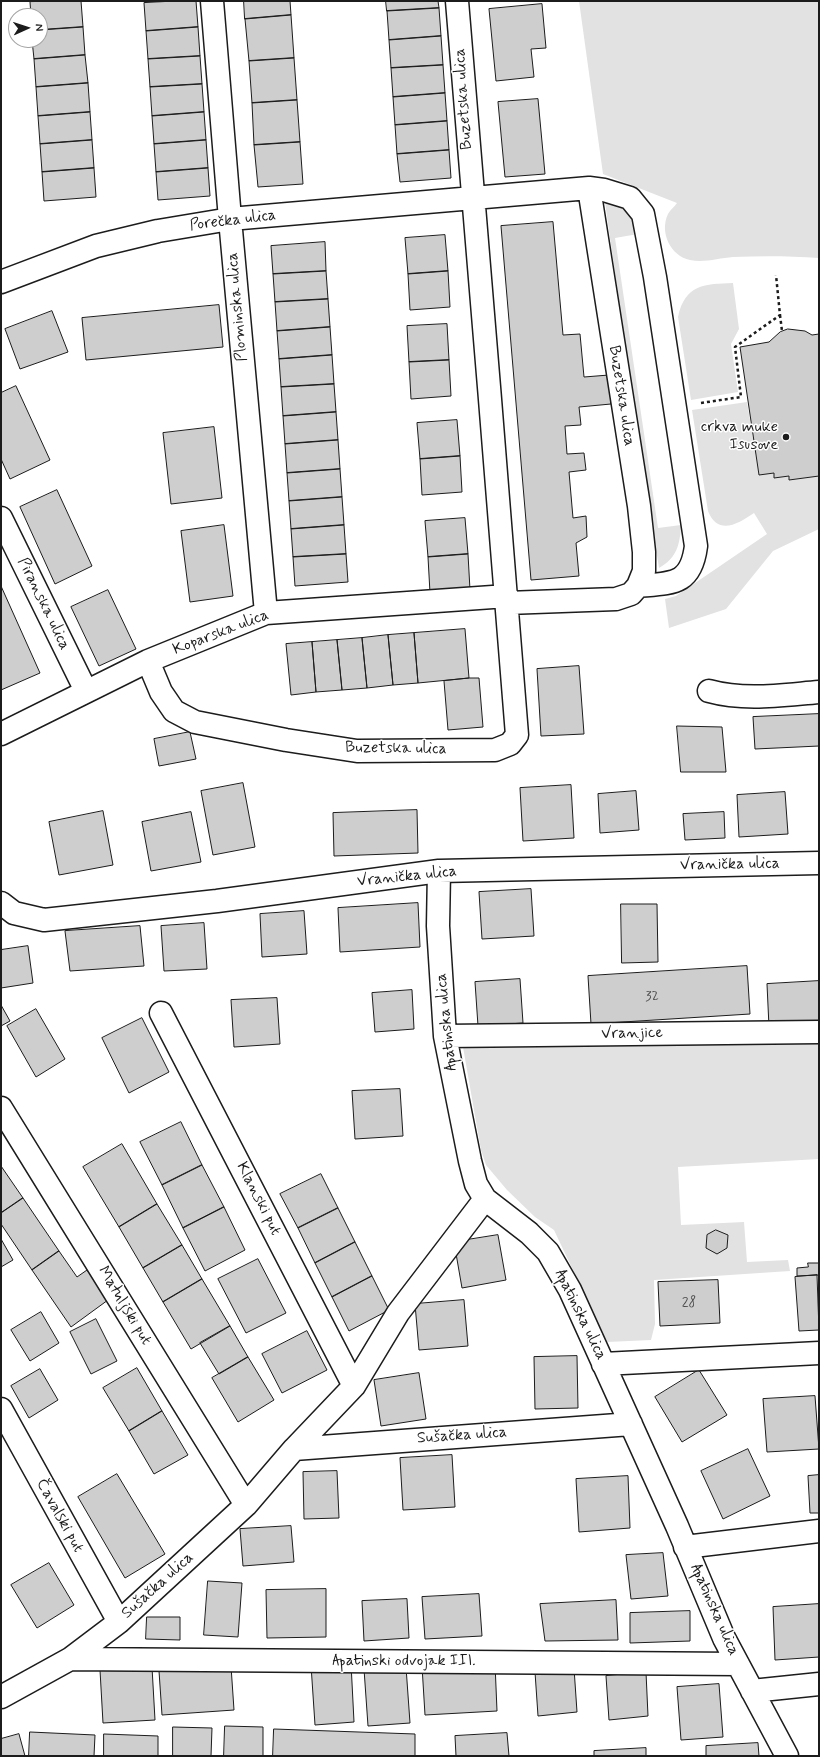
<!DOCTYPE html>
<meta charset="utf-8">
<style>
body{margin:0}
#map{position:relative;width:820px;height:1757px;overflow:hidden;background:#fff;font-family:Mynerve,sans-serif}
canvas{display:block}
.frame{position:absolute;inset:0;border:2px solid #1c1c1c;pointer-events:none}
.north{position:absolute;left:8px;top:8px;width:40px;height:40px;box-sizing:border-box;background:#fff;border:1px solid #a4a4a4;border-radius:50%;rotate:87deg;font-size:11px;font-weight:700;line-height:16px;text-align:center;color:#1c1c1c}
.north::after{content:'';display:block;margin:auto;width:14px;height:18px;background:#1c1c1c;clip-path:polygon(50% 0,100% 100%,50% 72%,0 100%)}
</style>
<div id="map">
<canvas width="820" height="1757"></canvas>
<div class="frame"></div>
<div class="north">N</div>
</div>
<script>
const ctx = document.querySelector('canvas').getContext('2d');
ctx.lineJoin = 'round';
function fillPath(path, color) { ctx.fillStyle = color; ctx.fill(path, 'evenodd'); }
function trace(path, color, width, dash) { ctx.strokeStyle = color; ctx.lineWidth = width; ctx.lineCap = dash ? 'butt' : 'round'; ctx.setLineDash(dash || []); ctx.stroke(path); }
function label(font, color, halo, rows, align = 'center') {
  ctx.font = font + ' Mynerve,sans-serif'; ctx.lineWidth = 3; ctx.setLineDash([]); ctx.textBaseline = 'middle'; ctx.strokeStyle = halo; ctx.fillStyle = color; for (const [text, x, y, turn = 0] of rows) {
    ctx.save(); ctx.translate(x, y); ctx.rotate((+turn || 0) * Math.PI / 180); ctx.textAlign = isNaN(turn) ? turn : align; if (halo) ctx.strokeText(text, 0, 0); ctx.fillText(text, 0, 0); ctx.restore();
  }
}
fillPath(new Path2D(`
 M579 1H819V258C790 256 762 256 733 257 719 258 704 263 690 260 671 256 659 233 668 214 670 210 675 206 677 203L603 174Z
 M605 202C623 201 634 218 638 234L615 238 658 528 681 525C680 544 677 558 659 568L638 437Z
 M733 283 739 329 731 344 738 392 691 400 678 317C685 284 705 284 733 283Z
 M747 402 759 475 774 473 775 478 789 476 790 480 819 476V529L773 551 726 609 669 628 665 599 676 596 767 534 754 513C738 524 718 536 708 511L692 410Z
 M819 1040V1159L678 1167 681 1225 744 1222 747 1262 788 1260 790 1271 654 1280 655 1324 651 1340 607 1342 554 1230 535 1217 507 1190 486 1165 481 1150 463 1047Z`), '#e2e2e2');
const building = new Path2D(`
 M81 1 83 27 40 30V16H31L30 2Z
 M175 1H196L198 27 146 31 144 3Z
 M244 1H290L291 15 245 19Z
 M386 1H438L439 8 387 11Z
 M542 4 546 48 531 49 534 77 496 81 489 9Z
 M439 8 441 36 389 40 387 11Z
 M291 15 294 58 249 61 245 19Z
 M83 27 85 55 34 59 32 40H40V30Z
 M198 27 200 56 148 59 146 31Z
 M441 36 443 65 391 68 389 40Z
 M85 55 88 83 36 87 34 59Z
 M200 56 202 84 150 87 148 59Z
 M294 58 297 100 252 103 249 61Z
 M443 65 445 93 393 97 391 68Z
 M88 83 90 112 38 116 36 87Z
 M202 84 204 112 152 116 150 87Z
 M445 93 447 121 395 125 393 97Z
 M538 99 545 174 505 177 498 102Z
 M297 100 300 142 254 145 252 103Z
 M90 112 92 140 40 144 38 116Z
 M204 112 206 140 154 144 152 116Z
 M447 121 449 150 397 154 395 125Z
 M92 140 94 168 42 172 40 144Z
 M206 140 208 168 156 172 154 144Z
 M300 142 303 184 258 187 254 145Z
 M449 150 451 178 400 182 397 154Z
 M94 168 96 197 44 201 42 172Z
 M208 168 210 196 158 200 156 172Z
 M553 222 563 335 580 334 584 377 609 375 611 404 579 407 581 425 565 426 567 454 584 453 586 470 569 472 573 518 586 516 587 537 576 543 579 576 531 580 501 226Z
 M445 235 448 271 408 274 405 238Z
 M325 242 326 271 273 274 271 246Z
 M326 271 328 299 275 302 273 274Z
 M448 271 450 307 410 310 408 274Z
 M328 299 330 327 277 331 275 302Z
 M219 305 223 347 86 360 82 318Z
 M52 311 68 352 20 369 5 329Z
 M447 324 449 360 409 362 407 326Z
 M330 327 332 355 279 359 277 331Z
 M788 329 805 331 812 335 819 334V476L789 480V476L774 478V473L759 475 740 347 769 342 780 332Z
 M332 355 334 384 281 387 279 359Z
 M449 360 451 396 411 399 409 362Z
 M334 384 336 412 283 416 281 387Z
 M16 386 50 460 10 479 1 459V393Z
 M336 412 338 440 285 444 283 416Z
 M457 420 460 456 420 459 417 423Z
 M214 427 222 498 171 504 163 433Z
 M338 440 340 469 287 473 285 444Z
 M460 456 462 492 422 495 420 459Z
 M340 469 342 497 289 501 287 473Z
 M57 490 92 566 55 584 20 507Z
 M342 497 344 525 291 529 289 501Z
 M465 518 468 554 428 557 425 521Z
 M224 525 233 596 190 602 181 531Z
 M344 525 346 554 293 557 291 529Z
 M346 554 348 582 295 586 293 557Z
 M468 554 470 590 430 593 428 557Z
 M1 586 40 673 1 690Z
 M108 590 136 649 99 666 71 607Z
 M465 629 469 678 418 683 414 633Z
 M414 633 418 683 393 685 388 635Z
 M388 635 393 685 367 688 362 638Z
 M362 638 367 688 342 690 337 640Z
 M337 640 342 690 316 692 312 642Z
 M312 642 316 692 291 695 286 644Z
 M579 666 584 734 541 736 537 669Z
 M469 678H479L483 727 448 730 444 681Z
 M819 714V746L755 749 753 717Z
 M677 726 722 727 726 772H681Z
 M190 732 196 759 159 766 154 739Z
 M243 783 255 847 213 855 201 791Z
 M571 785 574 838 523 841 520 788Z
 M636 791 639 830 600 833 598 794Z
 M785 792 788 834 739 837 737 795Z
 M417 810 418 853 334 856 333 813Z
 M103 811 113 865 59 875 49 822Z
 M191 812 201 862 151 871 142 822Z
 M724 812 725 838 685 840 683 814Z
 M531 889 534 936 482 939 479 892Z
 M418 903 420 947 340 952 338 908Z
 M621 904H657L658 962 622 963Z
 M304 911 307 954 262 957 260 914Z
 M204 923 207 969 164 971 161 926Z
 M140 926 144 966 70 971 65 931Z
 M28 946 33 983 1 988V950Z
 M747 966 750 1014 591 1024 588 976Z
 M520 979 523 1023 478 1026 475 982Z
 M819 981V1023L769 1027 767 984Z
 M412 990 414 1029 375 1032 372 993Z
 M277 998 280 1044 234 1047 231 1000Z
 M1 1005 10 1021 1 1026Z
 M36 1009 65 1059 36 1077 7 1026Z
 M142 1018 169 1072 129 1093 102 1038Z
 M400 1089 403 1136 355 1139 352 1091Z
 M181 1122 202 1165 162 1185 140 1142Z
 M122 1144 157 1204 119 1227 83 1167Z
 M202 1165 224 1207 183 1228 162 1185Z
 M1 1166 23 1198 1 1213Z
 M321 1174 338 1208 298 1228 280 1194Z
 M23 1198 59 1251 32 1270 1 1224V1213Z
 M157 1204 182 1245 143 1268 119 1227Z
 M224 1207 245 1250 205 1271 183 1228Z
 M338 1208 355 1242 315 1263 298 1228Z
 M716 1230 728 1235 727 1248 717 1254 706 1248 707 1235Z
 M498 1235 506 1280 462 1288 454 1242Z
 M1 1239 13 1260 1 1267Z
 M355 1242 372 1276 332 1297 315 1263Z
 M182 1245 202 1279 163 1302 143 1268Z
 M59 1251 77 1277 87 1270 108 1300 71 1327 32 1270Z
 M258 1259 286 1313 246 1333 218 1279Z
 M808 1263H819V1275L797 1276V1268L808 1267Z
 M817 1275 819 1330 799 1331 795 1277Z
 M372 1276 389 1310 349 1331 332 1297Z
 M202 1279 230 1326 191 1349 163 1302Z
 M718 1280 720 1323 660 1326 658 1282Z
 M464 1300 468 1346 419 1350 415 1304Z
 M41 1312 59 1343 30 1361 11 1330Z
 M96 1319 117 1361 91 1374 70 1332Z
 M230 1326 248 1357 219 1374 200 1343Z
 M307 1331 327 1370 282 1393 262 1354Z
 M577 1356 578 1408 535 1409 534 1357Z
 M248 1357 274 1400 238 1422 212 1378Z
 M137 1368 162 1411 129 1431 103 1388Z
 M40 1369 58 1400 29 1418 11 1386Z
 M699 1370 727 1415 682 1442 655 1397Z
 M419 1373 426 1419 381 1426 374 1380Z
 M815 1396 819 1449 767 1452 763 1399Z
 M162 1411 188 1455 154 1474 129 1431Z
 M748 1449 770 1496 723 1519 701 1471Z
 M452 1455 455 1507 403 1510 400 1458Z
 M337 1471 339 1518 304 1519 303 1472Z
 M117 1474 165 1554 125 1578 78 1497Z
 M819 1475V1513H810L808 1476Z
 M628 1476 630 1528 579 1532 576 1479Z
 M291 1526 294 1562 243 1566 240 1529Z
 M663 1553 668 1596 631 1599 626 1555Z
 M49 1563 74 1605 37 1628 11 1585Z
 M208 1581 242 1583 238 1637 204 1635Z
 M326 1589V1637L267 1638 266 1590Z
 M479 1594 482 1636 425 1639 422 1597Z
 M407 1599 409 1638 364 1641 362 1601Z
 M616 1600 618 1640 545 1641 540 1604Z
 M819 1604V1657L775 1660 773 1607Z
 M690 1611V1641L630 1643V1613Z
 M147 1617H180V1640L146 1639Z
 M351 1663 354 1722 315 1725 311 1665Z
 M495 1663 497 1711 425 1715 422 1666Z
 M231 1666 234 1710 162 1715 159 1671Z
 M152 1667 155 1720 103 1723 100 1670Z
 M406 1667 410 1723 368 1726 364 1669Z
 M574 1668 577 1712 538 1716 535 1672Z
 M646 1672 648 1716 609 1720 606 1676Z
 M719 1684 723 1737 681 1740 677 1687Z
 M225 1726 263 1727V1756H224Z
 M173 1727 212 1728 211 1756H173Z
 M274 1729 415 1734V1756H273Z
 M30 1732 95 1735 94 1756H29Z
 M507 1733 509 1756H456L455 1736Z
 M19 1734 25 1756H1V1739Z
 M104 1734 158 1736V1756H104Z
 M758 1743 759 1756H706V1746Z
 M646 1748V1756H594V1751Z`);
fillPath(building, '#cecece');
trace(building, '#1c1c1c', 1);
const minor = new Path2D(`
 M212 1 230 219 266 613
 M589 188 604 190 630 198 643 214 655 277 696 546C691 585 673 583 638 586
 M1 282 96 246 158 231 230 219 589 188 639 506 644 552V571L638 586 631 594 616 599 507 603
 M1 518 86 691
 M148 661 161 692 174 711 195 722 286 740 357 751 495 750 510 744 517 735C499 490 476 246 457 1
 M709 691C745 701 782 695 819 692
 M1 734 148 661 266 613 507 596
 M439 871 438 926 445 1036 470 1161 476 1184 485 1199 529 1233 548 1252 570 1290 677 1526 724 1638 787 1756
 M1 903 14 913 44 920 217 901 439 871 819 863
 M161 1013 354 1386
 M445 1036 819 1032
 M1 1108 246 1505
 M603 1364 819 1353
 M1 1409 119 1622
 M294 1449 631 1424
 M685 1547 819 1531
 M70 1659 738 1664
 M752 1691 819 1684
 M1 1697 70 1659 119 1622 246 1505 294 1449 354 1386 398 1313 485 1199`);
trace(minor, '#1c1c1c', 25);
trace(new Path2D(`
 M780 315 782 331
 M701 403 741 397 735 347 780 315 776 275`), '#1c1c1c', 2.5, [3, 3]);
trace(minor, '#fff', 22);
for (const [x, y, r, color] of [
 [786,437,4,"#1c1c1c"]
]) { const dot = new Path2D(); dot.arc(x, y, r, 0, 2 * Math.PI); ctx.fillStyle = color; ctx.fill(dot); trace(dot, '#fff', 1.5); }
label('14px', '#484848', null, [
 ["32",652,997],
 ["28",689,1303]
]);
label('16px', '#1c1c1c', '#fff', [
 ["Buzetska ulica",464,99,-94],
 ["Porečka ulica",233,221,-7],
 ["Plominska ulica",238,307,-95],
 ["Buzetska ulica",621,396,81],
 ["Piranska ulica",43,604,64],
 ["Koparska ulica",221,633,-21],
 ["Buzetska ulica",396,749,1],
 ["Vranička ulica",730,865,-1],
 ["Vranička ulica",407,877,-6],
 ["Apatinska ulica",447,1022,-96],
 ["Vranjice",632,1034,-1],
 ["Klanski put",258,1199,63],
 ["Matuljski put",124,1306,59],
 ["Apatinska ulica",580,1315,64],
 ["Sušačka ulica",462,1436,-4],
 ["Čavalski put",59,1516,61],
 ["Sušačka ulica",158,1586,-42],
 ["Apatinska ulica",714,1610,66],
 ["Apatinski odvojak III.",404,1662]
]);
label('16px', '#1c1c1c', '#fff', [
 ["crkva muke",778,428],
 ["Isusove",778,446]
], 'right');
</script>
